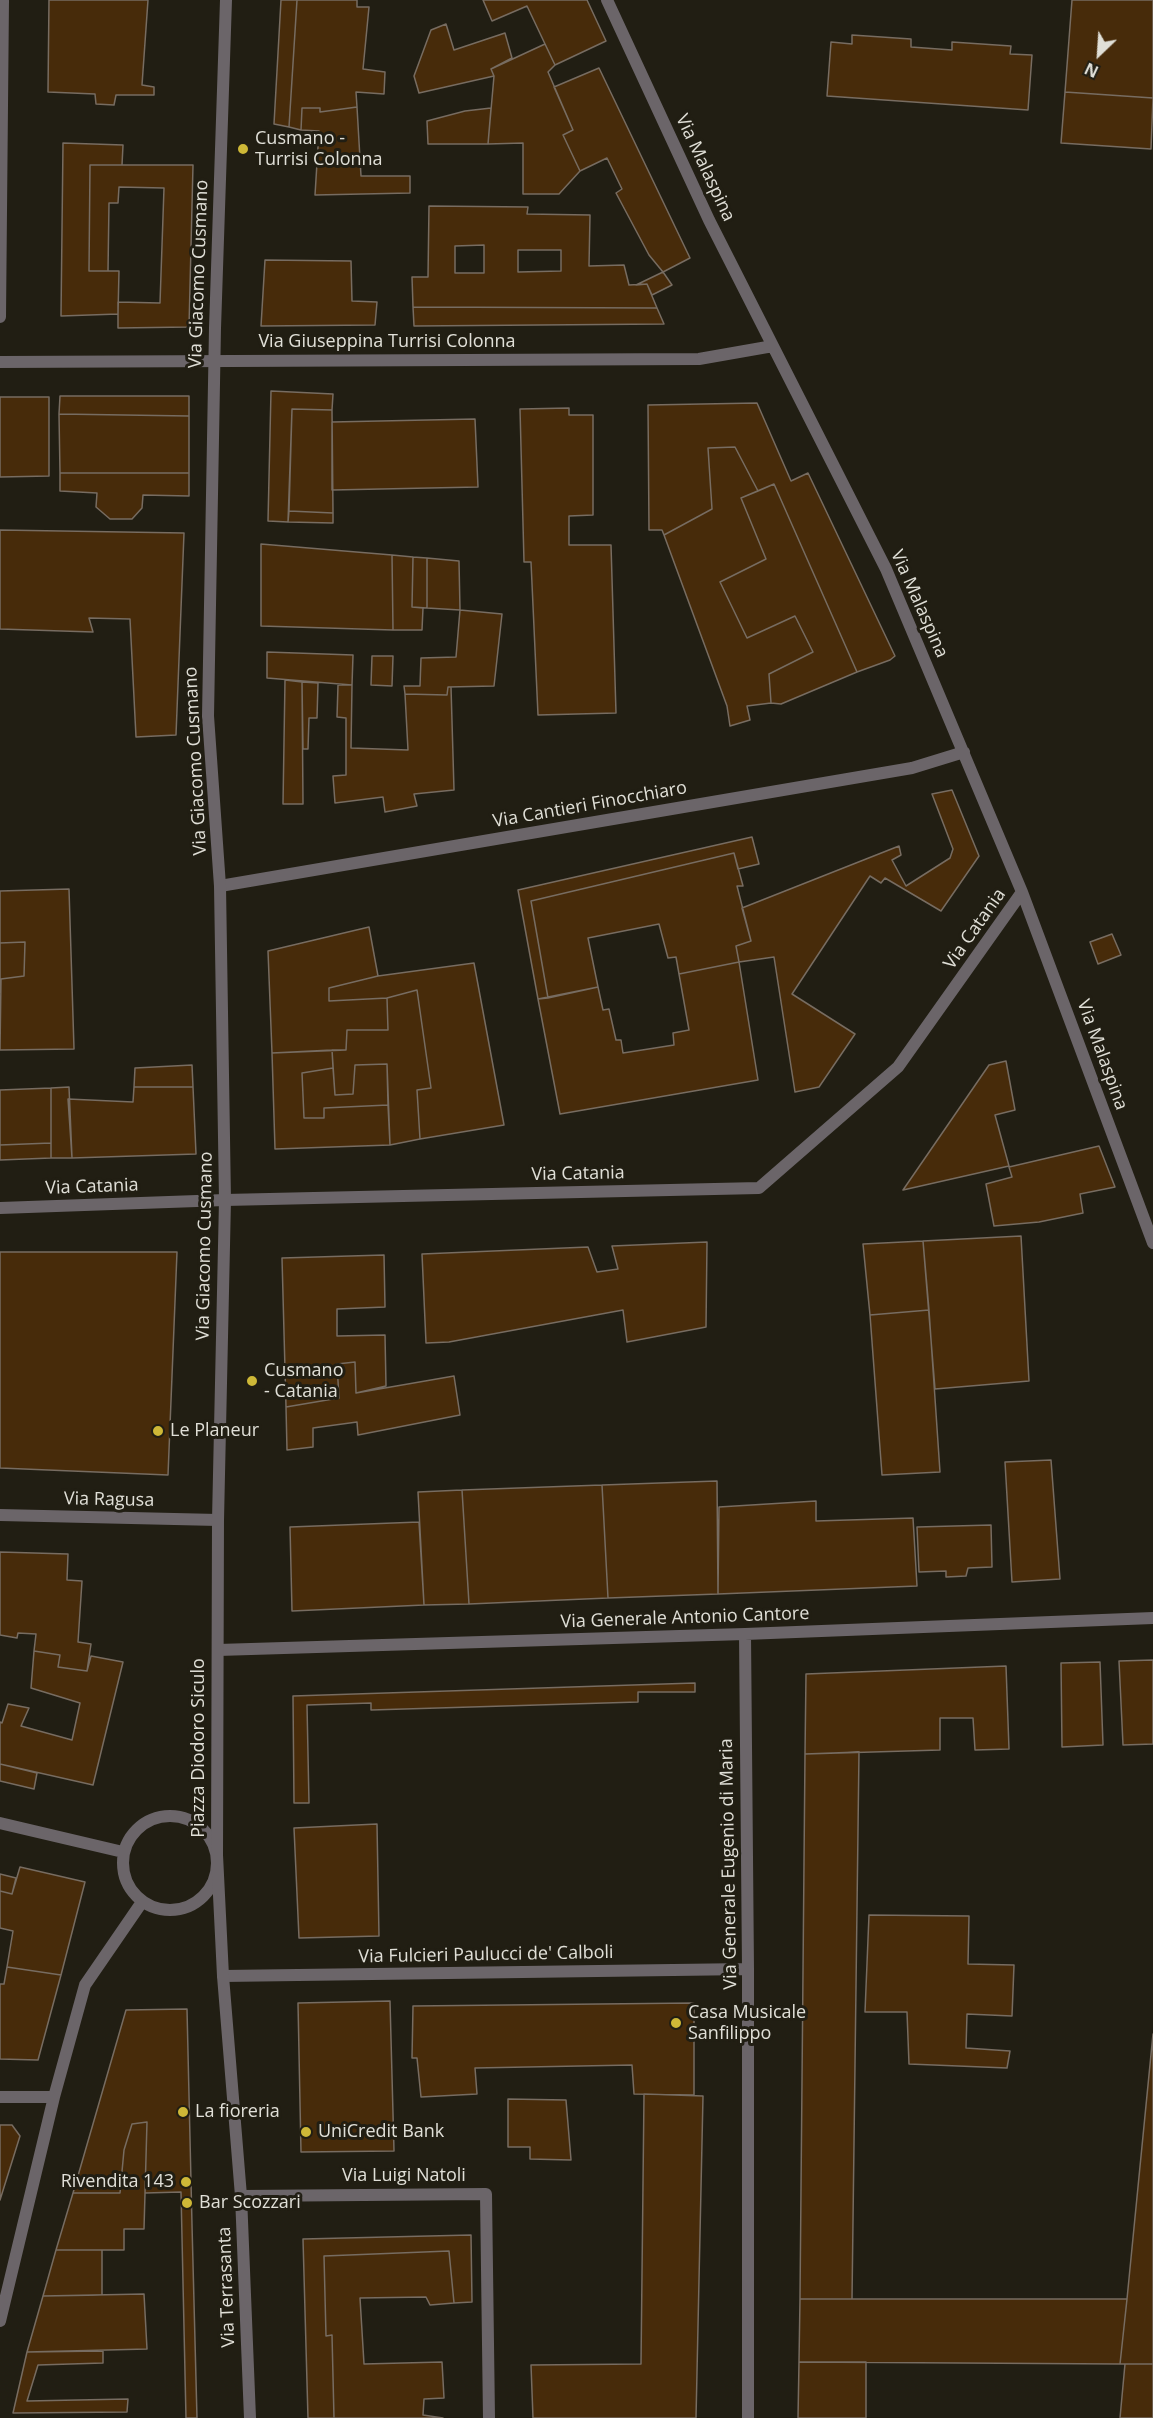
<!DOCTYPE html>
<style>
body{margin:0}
#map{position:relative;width:1153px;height:2418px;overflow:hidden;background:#211e13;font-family:"Open Sans",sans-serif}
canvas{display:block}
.north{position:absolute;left:1069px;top:24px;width:60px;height:60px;-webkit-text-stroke:4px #211e13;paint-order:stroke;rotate:205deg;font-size:16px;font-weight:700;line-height:24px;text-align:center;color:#e0dfd7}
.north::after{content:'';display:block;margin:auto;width:21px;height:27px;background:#e0dfd7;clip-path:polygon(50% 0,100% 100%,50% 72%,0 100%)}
</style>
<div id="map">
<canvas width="1153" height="2418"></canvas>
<div class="north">N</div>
</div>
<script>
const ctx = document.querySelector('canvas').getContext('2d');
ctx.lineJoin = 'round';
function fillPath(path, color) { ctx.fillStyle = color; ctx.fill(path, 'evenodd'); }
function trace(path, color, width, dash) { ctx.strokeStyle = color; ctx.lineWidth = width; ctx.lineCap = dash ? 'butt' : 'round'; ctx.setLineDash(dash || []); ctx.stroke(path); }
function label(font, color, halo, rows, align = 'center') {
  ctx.font = font + ' "Open Sans",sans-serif'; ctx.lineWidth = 6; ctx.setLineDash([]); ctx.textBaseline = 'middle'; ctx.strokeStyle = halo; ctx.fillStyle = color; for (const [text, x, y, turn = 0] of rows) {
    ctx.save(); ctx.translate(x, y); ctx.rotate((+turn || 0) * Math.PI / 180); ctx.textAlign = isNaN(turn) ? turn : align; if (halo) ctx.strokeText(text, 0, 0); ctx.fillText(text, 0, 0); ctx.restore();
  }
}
const building = new Path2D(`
 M49 0H148L142 85 154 87V95H116L114 105 96 104 95 94 48 92Z
 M281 0H297L289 127 274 124Z
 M297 0H357V7H369L363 69 385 72 384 94 356 92 357 107 320 112V108H302L301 130 289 127Z
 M483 0H587L606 41 555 65 527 6 492 21Z
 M1072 0H1153V98L1065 92Z
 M446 24 454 50 505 33 512 58 491 69 494 76 419 93 414 76 431 30Z
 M852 35 911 39V47L952 50V42L1011 46 1010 54 1032 55 1028 110 827 96 831 42 852 44Z
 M545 44 555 65 548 72 573 130 563 135 580 171 559 194H523V143L488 144 494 76 491 69Z
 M599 68 690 258 663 272 649 255 616 193 622 189 607 158 580 171 563 135 573 130 554 87Z
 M1065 92 1153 98 1151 149 1061 143Z
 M357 107 361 176H410V193L315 195 319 131 301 130 302 108H320V112Z
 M491 108 488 144H428L427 121 465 111Z
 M63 143 123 145 122 165H90L89 271H119L118 314 61 316Z
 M90 165H193L189 327 118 328V302L160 303 164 188 119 187 118 203H109L108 271H89Z
 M429 206 528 207 527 214 590 215 589 266 624 265 629 285 647 284 657 308 413 307 412 277H428ZM484 245V273H455V246ZM518 250H561V271L518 272Z
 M265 260 351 261 352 301 377 302 375 325 261 326Z
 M663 272 672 285 652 295 647 284 636 285Z
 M413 307 657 308 664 324 414 326Z
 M271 391 333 394 332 410 292 409 288 522 268 521Z
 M60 396H189V416L59 414Z
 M0 397H49V476L0 477Z
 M757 403 791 481 808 473 895 656 890 660 857 672 774 484 758 491 735 447 708 448 712 509 664 535 662 530H649L648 405Z
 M569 408V415H593V515L569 516V545H611L616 713 538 715 531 562H524L520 409Z
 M292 409 332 410 333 513 289 511Z
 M59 414 189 416V473H60Z
 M475 419 478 487 332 490V422Z
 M735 447 758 491 741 498 766 559 720 582 747 638 795 616 813 652 769 674 771 703 747 706 750 720 730 726 727 706 664 535 712 509 708 448Z
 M60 473H189V496L143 495 142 508 132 519H110L96 507 97 493 60 491Z
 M774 484 857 672 781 704 771 703 769 674 813 652 795 616 747 638 720 582 766 559 741 498Z
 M289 511 333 513V523L288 522Z
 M0 530 184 533 176 735 136 737 130 619 89 618 93 632 0 629Z
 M261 544 392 555 393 630 261 626Z
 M392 555 413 557 412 607 423 608 422 630H393Z
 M413 557 427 558V608L412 607Z
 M427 558 459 561 460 610 427 608Z
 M460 610 502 614 494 686 448 687 447 695 405 694 404 686H420L421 658 456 657Z
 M267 652 353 655 352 685 267 678Z
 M372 656H393L392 686 371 685Z
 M285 680 302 682 303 804H283Z
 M302 682 318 683 317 718H309L308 749H303Z
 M338 685H352L351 748 408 750 405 694 447 695 448 687H451L454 790 414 794 417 806 385 812 383 797 335 803 333 776 346 775V718L337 717Z
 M952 790 979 856 941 911 885 878 881 883 870 876 792 994 855 1034 819 1087 795 1092 774 957 739 962 736 946 751 941 742 908 899 846 901 855 892 860 906 886 950 858 953 849 932 794Z
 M752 837 759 864 738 869 734 853 531 901 548 998 538 999 518 890Z
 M734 853 743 886H737L751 941 736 946 739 962 679 974 676 957 668 958 659 924 588 938 598 987 548 998 531 901Z
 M69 889 74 1049 0 1050 1 979 24 976 25 942 0 943V891Z
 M369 927 378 976 329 988V1001L387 998 388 1030H347L346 1050 272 1053 268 951Z
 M1112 934 1121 955 1098 964 1090 942Z
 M25 942 24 976 1 979 0 992V943Z
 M739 962 758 1080 560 1114 538 999 598 987 603 1010 609 1009 616 1040H621L623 1053 674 1045 673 1033 689 1030 679 974Z
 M474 963 504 1125 420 1139 417 1090 431 1088 417 990 387 998 329 1001V988L378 976Z
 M417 990 431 1088 417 1090 420 1139 390 1145 387 1064 355 1065 353 1094 335 1095 332 1050H346L347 1030H388L387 998Z
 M332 1050 333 1068 302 1073 304 1118H324V1108L388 1105 390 1145 275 1149 272 1053Z
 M1006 1061 1015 1110 995 1115 1009 1166 903 1190 989 1065Z
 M387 1064 388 1105 324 1108V1118H304L302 1073 333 1068 335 1095 353 1094 355 1065Z
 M192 1065 193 1087H134L135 1068Z
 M69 1087 72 1158H51V1088Z
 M134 1087H193L196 1154 72 1158 68 1099 133 1102Z
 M51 1088V1143L0 1145V1090Z
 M51 1143V1158L0 1160V1145Z
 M1099 1146 1115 1187 1080 1194 1083 1213 1039 1222 994 1226 986 1184 1012 1177 1009 1167Z
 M1021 1236 1029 1381 935 1389 923 1241Z
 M923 1241 929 1310 870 1315 863 1244Z
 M707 1242 706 1327 627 1342 623 1310 449 1342 426 1343 422 1254 588 1247 597 1272 618 1269 612 1246Z
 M0 1252H177L168 1475 0 1468Z
 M384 1255 385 1307 337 1309V1336L385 1335 386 1386 356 1393 355 1362 337 1364 339 1398 286 1407 282 1258Z
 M929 1310 940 1472 882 1475 870 1315Z
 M355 1362 356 1393 454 1376 460 1415 358 1435 357 1422 313 1428V1447L287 1450 286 1407 339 1398 337 1364Z
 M1051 1460 1060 1579 1012 1582 1005 1462Z
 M717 1481 718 1594 608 1598 602 1485Z
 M602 1485 608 1598 469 1604 462 1490Z
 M462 1490 469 1604 424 1605 418 1492Z
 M816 1501V1521L913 1518 917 1586 718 1594 719 1507Z
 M419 1522 424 1605 292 1611 290 1527Z
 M991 1525 992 1567 968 1568 966 1576 946 1577V1571L919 1572 917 1527Z
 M0 1552 68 1554 67 1580 82 1581 78 1642 91 1644 87 1671 58 1667 60 1655 34 1651 36 1634 18 1633 17 1638 0 1635Z
 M34 1651 60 1655 58 1667 87 1671 91 1656 123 1662 93 1785 0 1764V1722L2 1723 8 1704 29 1708 21 1726 72 1740 80 1703 31 1688Z
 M1153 1660V1744L1123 1745 1119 1661Z
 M1100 1662 1103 1745 1062 1747 1061 1663Z
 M1006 1666 1009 1749 975 1750 973 1718H940V1750L805 1754 806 1674Z
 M695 1683V1692H638V1702L371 1710V1703L307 1705 309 1803H294L293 1696Z
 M859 1752 852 2299H800L805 1754Z
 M0 1764 37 1773 34 1789 0 1781Z
 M377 1824 379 1936 299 1938 294 1828Z
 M20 1867 85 1882 61 1975 7 1967 13 1931 0 1928V1891L12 1894Z
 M0 1874 16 1878 12 1894 0 1891Z
 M869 1915 969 1916 968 1964 1014 1965 1012 2016 967 2014 966 2048 1010 2051 1007 2068 909 2064 907 2012H865Z
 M7 1967 61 1975 38 2060 0 2059V1984H4Z
 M390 2001 394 2151 301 2152 298 2003Z
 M694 2003V2095L634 2094 632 2065 475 2068 477 2094 421 2097 417 2058H412L413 2006Z
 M187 2009 192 2225 197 2418H186L181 2192 145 2193 147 2122 132 2124 124 2150 120 2193H73L126 2010Z
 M1153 2034V2364H1120L1127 2299Z
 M644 2094 703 2096 696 2418H533L531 2365 641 2364Z
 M508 2099 566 2100 571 2160 530 2159V2147H508Z
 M147 2122 144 2229H124V2250H56L73 2193H120L124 2150 132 2124Z
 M0 2125H12L20 2136 0 2200Z
 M471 2235 472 2302 454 2303 449 2251 324 2256 326 2336 332 2335 334 2418H308L303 2239Z
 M56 2250H102V2295L43 2296Z
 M449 2251 454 2303 430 2305 426 2297 360 2298 364 2364 442 2362 444 2398 424 2399 423 2415 443 2418H334L332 2335 326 2336 324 2256Z
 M144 2294 147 2349 27 2352 43 2296Z
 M800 2299H1127L1120 2364 799 2362Z
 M103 2351V2363L38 2365 27 2401 128 2399 127 2412 13 2413 27 2352Z
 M799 2362H866V2418H798Z
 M1125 2364H1153V2418H1120Z`);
fillPath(building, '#472b0a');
trace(building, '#776c61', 1.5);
trace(new Path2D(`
 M607 0 709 220 886 569 1022 892 1153 1243
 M0 317 3 0
 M0 362 699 359 773 346
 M220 886 912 768 964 752
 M0 1208 225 1200 759 1188 898 1067 1022 892
 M0 1515 218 1520
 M745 1634 748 1969V2418
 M218 1650 745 1634 1153 1618
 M123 1863a47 47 0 1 1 94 0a47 47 0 1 1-94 0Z
 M0 1823 123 1852
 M223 1976 748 1969
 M0 2097H54
 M241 2196 486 2194 489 2418
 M0 2321 54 2097 85 1985 142 1902`), '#6b6569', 12);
trace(new Path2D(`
 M226 0 215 328 208 716 220 886 225 1200 218 1520 217 1855 223 1976 241 2196 250 2418`), '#6b6569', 12);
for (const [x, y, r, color] of [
 [243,149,6,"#ceb837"],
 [252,1381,6,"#ceb837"],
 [158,1431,6,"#ceb837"],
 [676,2023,6,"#ceb837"],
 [183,2112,6,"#ceb837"],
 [306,2132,6,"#ceb837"],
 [186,2182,6,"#ceb837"],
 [187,2203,6,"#ceb837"]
]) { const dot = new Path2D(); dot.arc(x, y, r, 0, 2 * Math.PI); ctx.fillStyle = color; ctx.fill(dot); trace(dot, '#211e13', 2); }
label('18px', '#e0dfd7', '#211e13', [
 ["Cusmano -",255,139],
 ["Turrisi Colonna",255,160],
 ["Cusmano",264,1371],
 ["- Catania",264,1392],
 ["Le Planeur",170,1431],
 ["Casa Musicale",688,2013],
 ["Sanfilippo",688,2034],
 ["La fioreria",195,2112],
 ["UniCredit Bank",318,2132],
 ["Rivendita 143",174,2182,"right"],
 ["Bar Scozzari",199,2203]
], 'left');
label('18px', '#e0dfd7', '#211e13', [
 ["Via Malaspina",705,168,65],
 ["Via Giacomo Cusmano",199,274,-88],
 ["Via Giuseppina Turrisi Colonna",387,342],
 ["Via Malaspina",919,604,66],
 ["Via Giacomo Cusmano",196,761,-93],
 ["Via Cantieri Finocchiaro",590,805,-10],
 ["Via Catania",975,929,-55],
 ["Via Malaspina",1102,1055,70],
 ["Via Catania",578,1174,-1],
 ["Via Catania",92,1187,-2],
 ["Via Giacomo Cusmano",205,1246,-89],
 ["Via Ragusa",109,1500,1],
 ["Via Generale Antonio Cantore",685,1618,-2],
 ["Piazza Diodoro Siculo",199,1748,-90],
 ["Via Generale Eugenio di Maria",729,1864,-91],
 ["Via Fulcieri Paulucci de' Calboli",486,1955,-1],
 ["Via Luigi Natoli",404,2176],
 ["Via Terrasanta",227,2287,-92]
]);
</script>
